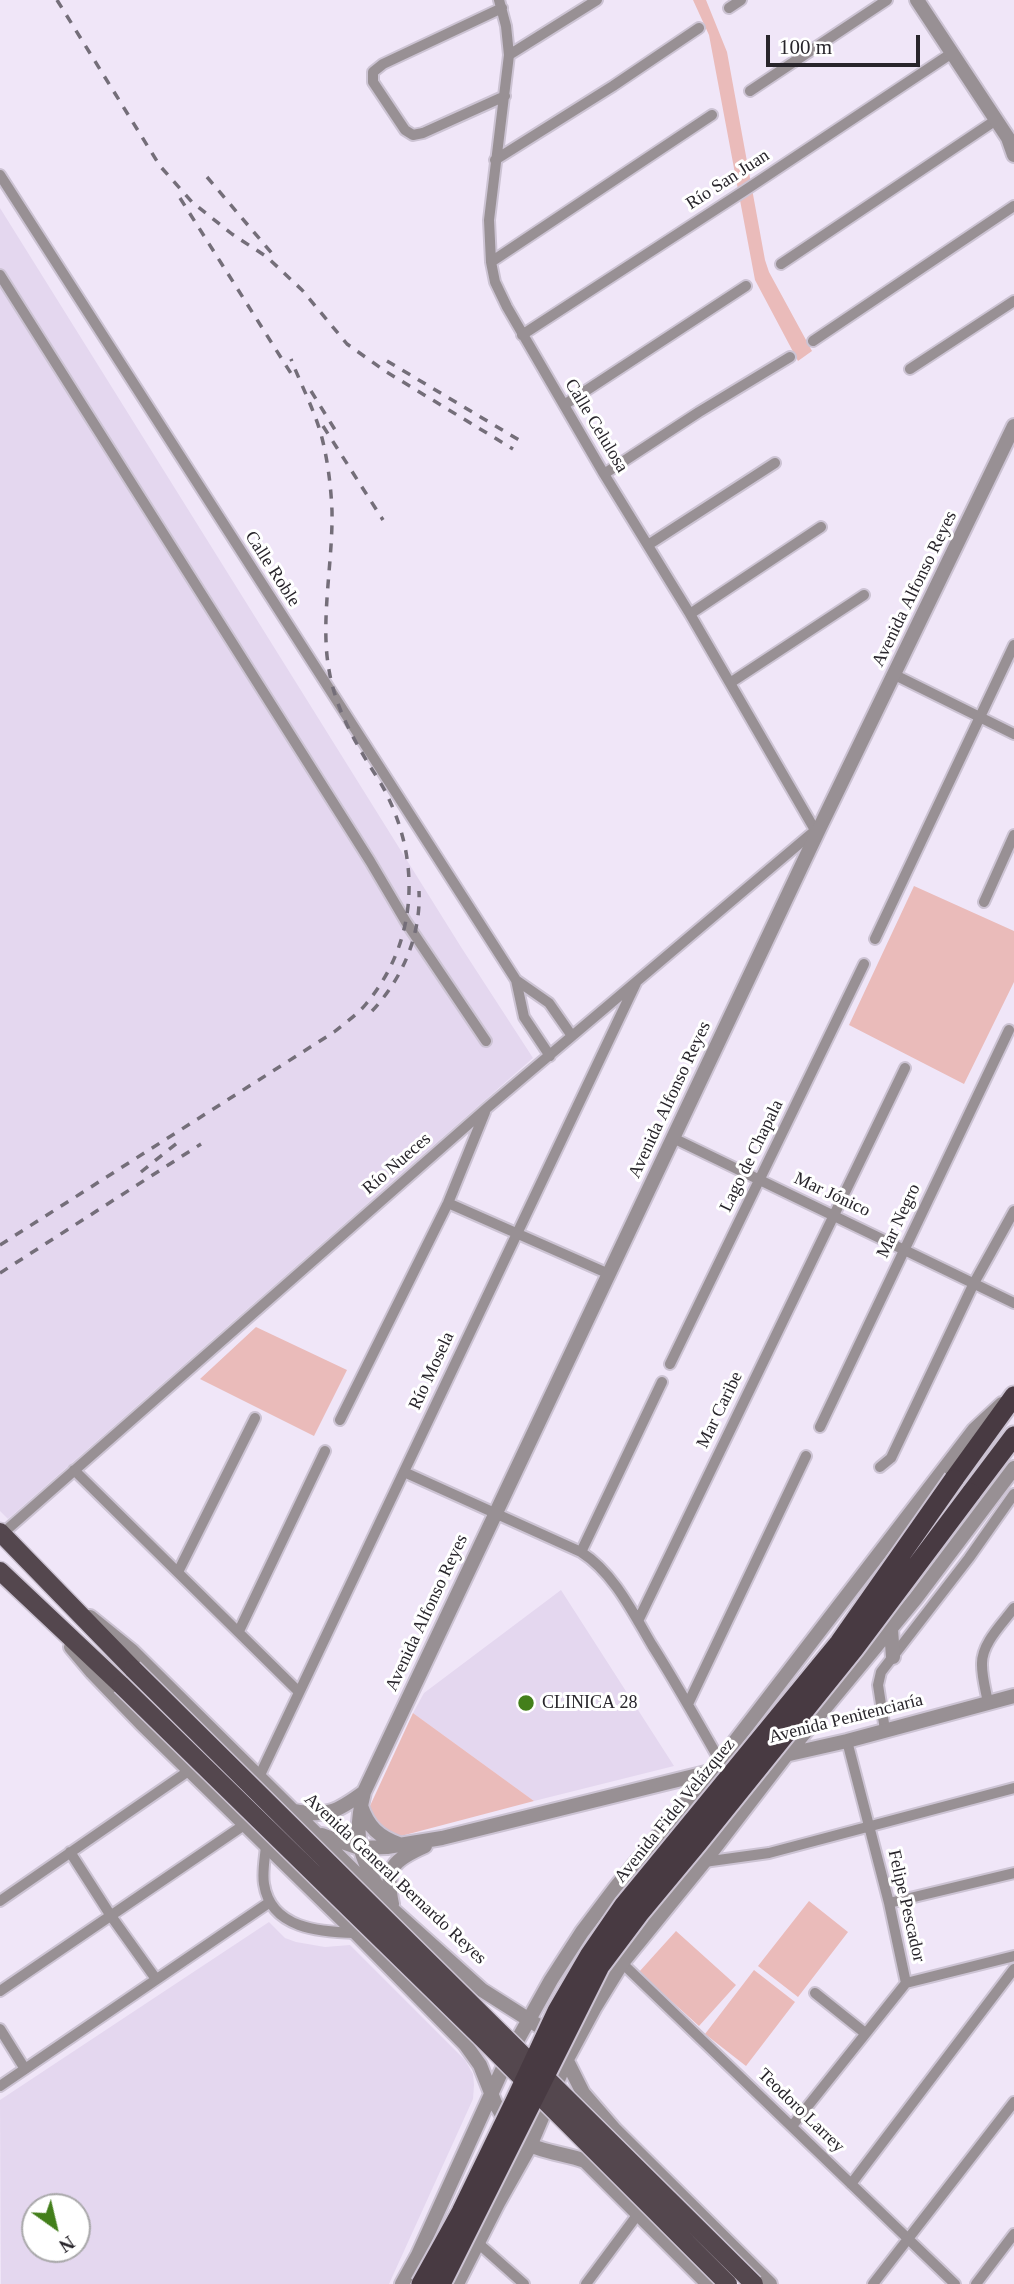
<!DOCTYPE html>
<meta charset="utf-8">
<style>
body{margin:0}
#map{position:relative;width:1014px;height:2284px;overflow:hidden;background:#f0e6f8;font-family:Georgia,serif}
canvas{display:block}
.north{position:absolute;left:21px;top:2193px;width:70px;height:70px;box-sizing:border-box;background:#fff;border:2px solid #a9a8aa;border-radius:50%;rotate:146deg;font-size:19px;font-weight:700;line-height:28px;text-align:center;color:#28252b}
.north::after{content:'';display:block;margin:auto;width:24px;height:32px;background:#437f1b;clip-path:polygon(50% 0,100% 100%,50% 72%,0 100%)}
.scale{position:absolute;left:766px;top:35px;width:154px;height:32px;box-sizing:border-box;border:4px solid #28252b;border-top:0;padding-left:9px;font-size:21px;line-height:24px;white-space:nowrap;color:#28252b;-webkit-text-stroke:5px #fff;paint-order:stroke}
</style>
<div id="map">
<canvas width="1014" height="2284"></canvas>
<div class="north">N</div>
<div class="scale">100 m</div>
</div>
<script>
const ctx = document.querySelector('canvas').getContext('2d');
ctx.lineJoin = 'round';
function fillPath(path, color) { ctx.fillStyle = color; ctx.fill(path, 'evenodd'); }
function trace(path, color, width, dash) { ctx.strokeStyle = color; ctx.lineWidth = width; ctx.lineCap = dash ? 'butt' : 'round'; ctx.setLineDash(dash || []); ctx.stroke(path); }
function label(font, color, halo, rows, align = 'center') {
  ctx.font = font + ' Georgia,serif'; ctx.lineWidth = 6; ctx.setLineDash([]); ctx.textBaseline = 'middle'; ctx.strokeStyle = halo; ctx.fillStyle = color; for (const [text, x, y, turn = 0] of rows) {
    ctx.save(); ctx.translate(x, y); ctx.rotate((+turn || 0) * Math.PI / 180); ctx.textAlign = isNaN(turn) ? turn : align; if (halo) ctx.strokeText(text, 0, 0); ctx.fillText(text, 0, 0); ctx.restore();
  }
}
fillPath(new Path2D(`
 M0 208 461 947 533 1058 8 1519 0 1511Z
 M561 1590 674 1766 534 1801 413 1713 424 1693Z
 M269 1922 285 1938 296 1942 325 1947 350 1945 465 2060 473 2074 474 2085 473 2099 389 2284H1L0 2100ZM35 2207H77V2249H35Z`), '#e4d7ef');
fillPath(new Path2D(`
 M693 0H706L727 52 765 260 769 272 812 351 798 361 755 280 709 35Z
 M914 886 1014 931V982L964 1084 849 1025Z
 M256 1327 347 1370 314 1436 200 1379Z
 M413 1713 534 1801 401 1836C381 1836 376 1825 369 1808Z
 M809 1901 848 1932 798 1997 758 1966Z
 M676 1931 736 1985 699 2026 639 1972Z
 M754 1970 795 2002 746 2066 705 2034Z`), '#eabbba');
const minor = new Path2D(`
 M499 0 506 26 509 55 489 220 491 262 495 282 507 307 604 474 690 614 815 830
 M502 8 383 64 373 72V82L405 130 413 135 423 133 505 96
 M729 8 741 0
 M509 55 597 0
 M750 91 887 0
 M495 160 613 86 699 28
 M0 175 516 980 524 1017 550 1056
 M491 262 712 115
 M781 264 996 120
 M0 275 370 861 406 922 486 1041
 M522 335 744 191 952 53
 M813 341 1014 206
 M910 369 1014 301
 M564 405 746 286
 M604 474 699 412 790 357
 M648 545 775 463
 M690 614 821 527
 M895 675 1014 734
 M730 683 864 595
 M984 902 1014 835
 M875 939 1014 645
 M516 980 549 1003 572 1036
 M673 1138 1014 1303
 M448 1203 609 1274
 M670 1364 864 964
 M340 1420 448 1203 485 1112
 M820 1427 1009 1030
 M880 1467 891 1458 974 1283 1014 1211
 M74 1470 299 1692
 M404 1472 581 1552C614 1573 633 1613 652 1645 676 1683 698 1722 720 1761
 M2 1534 487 1108 818 828
 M581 1552 662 1382
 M178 1572 255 1418
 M638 1621 905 1068
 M239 1631 325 1451
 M988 1703C986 1691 982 1678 982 1665 981 1644 1002 1624 1014 1608
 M688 1704 806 1456
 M885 1730 878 1685 881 1672 969 1558 1014 1494
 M847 1741 889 1903 906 1983
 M259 1777 636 983
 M266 1846C265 1858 262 1872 264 1884 271 1929 320 1932 356 1933
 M70 1852 111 1916 156 1979
 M704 1862 769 1853 1014 1788
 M0 1901 190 1770
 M889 1903 1014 1873
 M622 1963 955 2284
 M906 1983 1014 1956
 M0 1991 244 1825
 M815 1993 865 2033
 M0 2029 25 2069
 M0 2086 270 1902
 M792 2126 906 1983
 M851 2184 1014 1969
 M478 2243 524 2284
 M586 2284 638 2214
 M873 2284 1014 2102
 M976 2284 1014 2234`);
const tertiary = new Path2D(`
 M917 0 1008 138 1014 155
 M90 1617 132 1651 393 1910 482 1990 542 2028 553 2038
 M891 1629 893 1657
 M71 1647 92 1672 141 1723 356 1933 465 2044 480 2065 495 2103 508 2125
 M785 1755 847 1741 1014 1696
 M361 1806C368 1827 379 1837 399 1844
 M294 1811C327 1817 337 1812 364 1792
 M322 1835 359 1848 387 1847 442 1838 710 1772
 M386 1903C362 1857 351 1846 364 1792L820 827 1014 426
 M392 1904C384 1868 393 1860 425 1846
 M564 2055 583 2093 615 2130 770 2284
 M524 2142C540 2152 567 2154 585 2161L708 2284
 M402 2284 418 2255 508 2057 551 1980 582 1932 616 1887 723 1757 974 1430 1002 1404
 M457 2284 498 2203 530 2146 566 2061 595 2007 622 1963 704 1862 787 1754 916 1598 1014 1468`);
const primary = new Path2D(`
 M0 1532 133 1669
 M0 1571 121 1685`);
const trunk = new Path2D(`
 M954 1479 1014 1396
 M971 1493 1014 1436`);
trace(minor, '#ccc3d3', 14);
trace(tertiary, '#ccc3d3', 18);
trace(primary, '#ccc3d3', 21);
trace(trunk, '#ccc3d3', 23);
trace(minor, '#989094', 10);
trace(tertiary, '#989094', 14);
trace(primary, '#54474e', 18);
trace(trunk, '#483a42', 19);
trace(new Path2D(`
 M57 0 160 166 192 202 232 234 267 257 302 290 347 344 385 371 513 449
 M207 177 275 257
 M180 198 292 375
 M387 361 519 440
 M311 391 337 433
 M323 426 383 520
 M372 1011C402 979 421 936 419 891
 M141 1172 182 1139
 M0 1245 334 1032C345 1023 358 1014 366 1004 417 943 421 864 387 795 382 784 374 773 368 763 350 733 335 705 329 670 320 621 333 562 332 511 331 487 328 462 322 438 315 411 301 385 291 359
 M0 1273 201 1144`), '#746e79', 3.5, [9, 9]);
const primaryBridge = new Path2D(`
 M133 1669 754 2284
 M121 1685 484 2040 728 2284`);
const trunkBridge = new Path2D(`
 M421 2284 461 2212 515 2101 557 2011 589 1956 624 1905 839 1643 954 1479
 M441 2284 600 1966 639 1914 698 1843 854 1649 971 1493`);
trace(primaryBridge, '#ccc3d3', 21, []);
trace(trunkBridge, '#ccc3d3', 23, []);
trace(primaryBridge, '#54474e', 18);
trace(trunkBridge, '#483a42', 19);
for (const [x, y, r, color] of [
 [526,1703,9,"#437f1b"]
]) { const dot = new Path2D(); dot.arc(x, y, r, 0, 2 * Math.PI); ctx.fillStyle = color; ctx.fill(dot); trace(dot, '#fff', 2.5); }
label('18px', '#28252b', '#fff', [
 ["Río San Juan",728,180,-33],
 ["Calle Celulosa",596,426,59],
 ["Calle Roble",272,569,57],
 ["Avenida Alfonso Reyes",915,589,-64],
 ["Avenida Alfonso Reyes",670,1100,-65],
 ["Lago de Chapala",752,1156,-64],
 ["Río Nueces",397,1164,-41],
 ["Mar Jónico",832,1195,25],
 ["Mar Negro",899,1221,-65],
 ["Río Mosela",432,1371,-65],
 ["Mar Caribe",720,1410,-64],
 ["Avenida Alfonso Reyes",427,1613,-65],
 ["Avenida Penitenciaría",846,1719,-14],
 ["Avenida Fidel Velázquez",675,1811,-51],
 ["Avenida General Bernardo Reyes",395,1879,43],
 ["Felipe Pescador",906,1906,77],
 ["Teodoro Larrey",801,2111,44]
]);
label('18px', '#28252b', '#fff', [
 ["CLINICA 28",542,1703]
], 'left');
</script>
